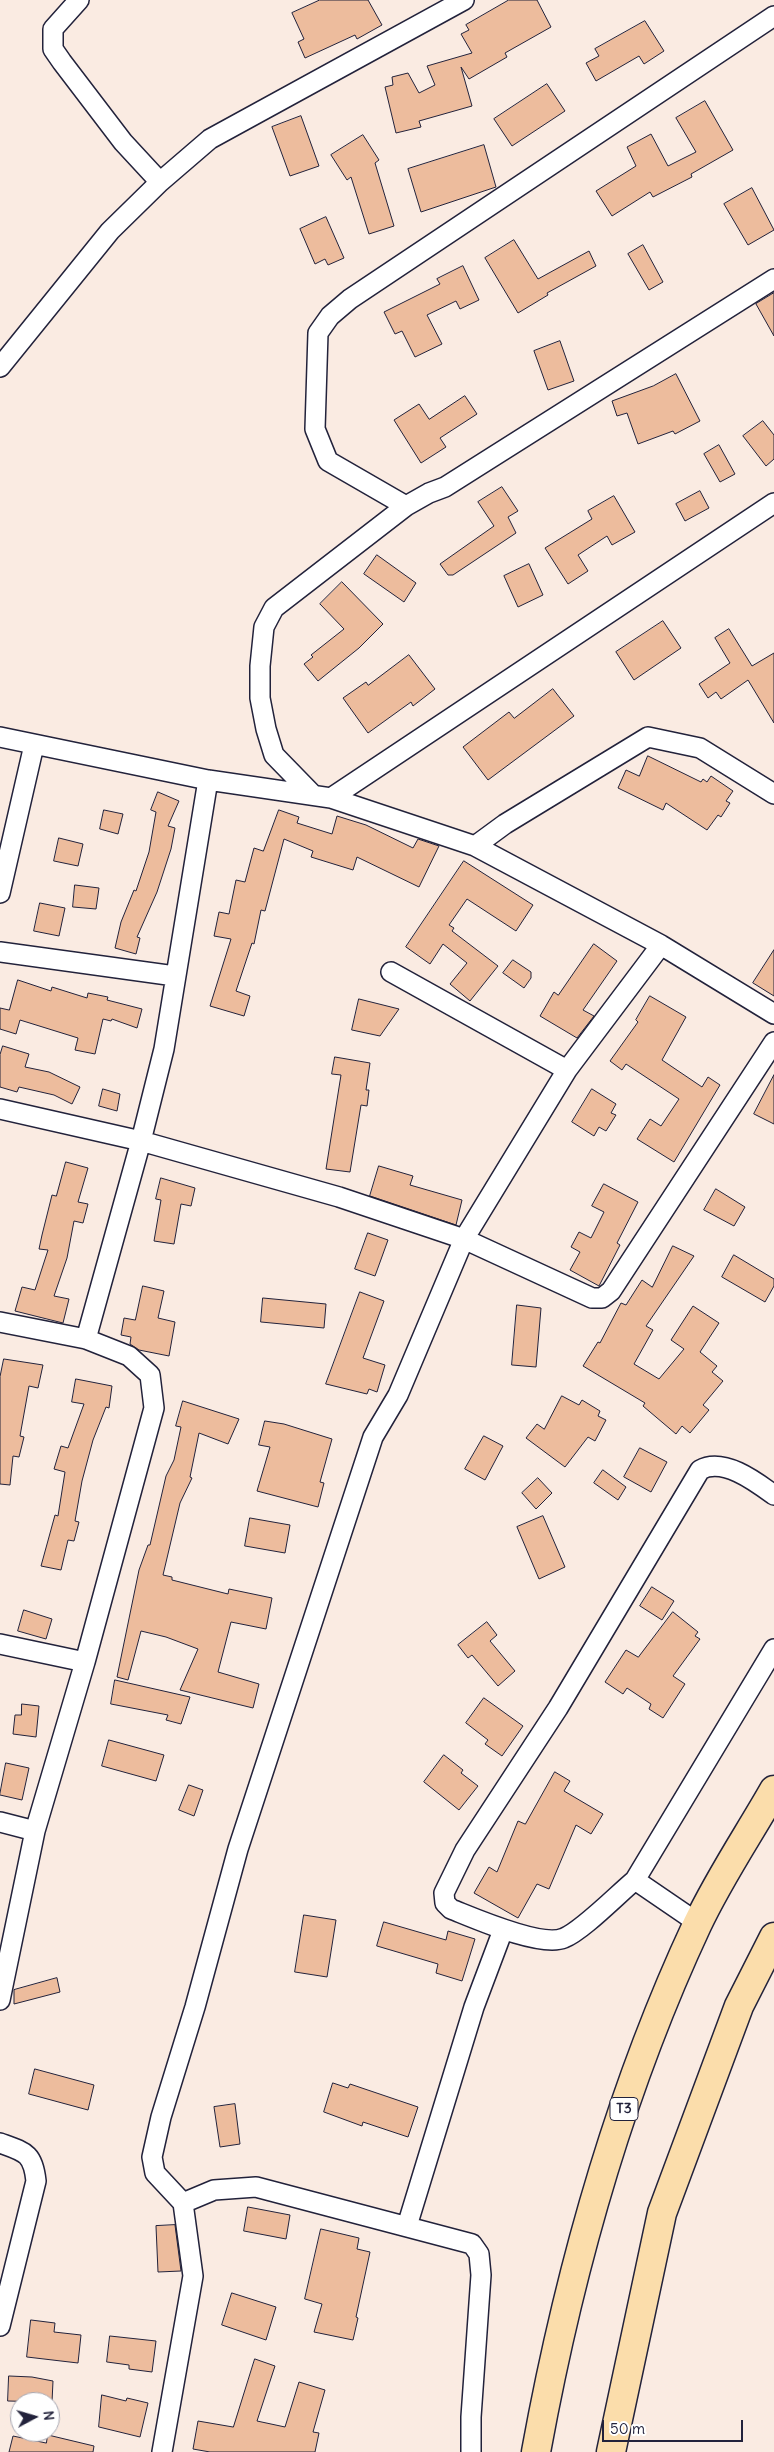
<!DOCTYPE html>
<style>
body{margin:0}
#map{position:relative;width:774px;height:2452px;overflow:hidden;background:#faebe2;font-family:Delius,sans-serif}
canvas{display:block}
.north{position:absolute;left:10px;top:2392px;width:50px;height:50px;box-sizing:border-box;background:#fff;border:1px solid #a7a7b1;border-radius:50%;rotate:84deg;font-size:14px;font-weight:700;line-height:20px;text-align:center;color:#22223b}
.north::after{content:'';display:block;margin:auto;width:18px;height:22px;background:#22223b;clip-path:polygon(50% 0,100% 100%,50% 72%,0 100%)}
.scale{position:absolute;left:602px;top:2420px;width:141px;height:22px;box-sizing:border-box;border:2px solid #22223b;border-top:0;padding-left:6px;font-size:15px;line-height:18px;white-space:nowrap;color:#22223b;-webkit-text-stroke:4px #fff;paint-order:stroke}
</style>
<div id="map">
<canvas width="774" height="2452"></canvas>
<div class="north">N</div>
<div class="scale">50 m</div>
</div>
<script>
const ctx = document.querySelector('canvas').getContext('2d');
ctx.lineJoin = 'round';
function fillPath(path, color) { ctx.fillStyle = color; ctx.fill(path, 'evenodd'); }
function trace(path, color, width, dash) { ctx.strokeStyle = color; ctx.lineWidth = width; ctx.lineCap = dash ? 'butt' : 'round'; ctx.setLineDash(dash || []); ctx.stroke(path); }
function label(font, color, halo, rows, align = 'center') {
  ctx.font = font + ' Delius,sans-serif'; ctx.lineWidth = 4; ctx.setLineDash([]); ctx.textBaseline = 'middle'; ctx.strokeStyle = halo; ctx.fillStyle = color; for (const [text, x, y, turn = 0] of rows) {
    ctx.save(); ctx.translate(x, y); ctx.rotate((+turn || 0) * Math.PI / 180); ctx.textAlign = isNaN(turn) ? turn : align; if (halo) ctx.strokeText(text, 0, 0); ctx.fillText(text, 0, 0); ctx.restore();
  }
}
const building = new Path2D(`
 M320 0H368L382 25 357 39 355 35 305 58 298 42 304 39 292 13Z
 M509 0H537L551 27 505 53 507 57 469 79 461 67 472 106 419 121 421 127 396 133 385 87 393 85 392 77 408 73 419 93 435 85 427 66 472 53 461 34 469 30 466 25Z
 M645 21 664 51 644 64 639 56 596 81 586 63 599 56 595 49Z
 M547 84 565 111 512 146 494 119Z
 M705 101 733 150 691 174 692 177 653 197 650 192 612 216 596 191 636 166 627 147 651 134 668 166 696 152 676 118Z
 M301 116 319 166 290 176 272 127Z
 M363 135 379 160 375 163 394 226 369 234 351 177 347 180 331 155Z
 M484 145 496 187 421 212 408 169Z
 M752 188 774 230 748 245 724 204Z
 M326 217 344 258 328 265 325 259 315 264 300 229Z
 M514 240 538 279 589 251 596 266 547 293 548 295 518 313 485 258Z
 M643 245 663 282 649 290 628 254Z
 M463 266 479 300 460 309 456 301 427 315 442 344 415 357 402 331 395 334 384 312 440 284 437 279Z
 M774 293V336L756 304Z
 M560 341 574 381 548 390 534 351Z
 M676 374 700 421 675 434 673 431 638 444 627 413 617 416 612 401 653 386Z
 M465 396 477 414 440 438 446 447 421 463 394 420 419 404 429 419Z
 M763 421 774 435V459L766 466 743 436Z
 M719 445 735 474 720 482 704 454Z
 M502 487 518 511 508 517 516 533 453 575H448L440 564 494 526 478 502Z
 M700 491 709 508 685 521 676 504Z
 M614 496 635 532 612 545 607 536 578 555 588 571 568 584 545 548 592 519 588 511Z
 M377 555 416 583 404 602 364 574Z
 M529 564 543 595 518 607 504 576Z
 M342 582 383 624 359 648 318 681 304 664 313 657 311 655 344 629 320 604Z
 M663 621 681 648 634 680 616 652Z
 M729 629 752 666 774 653V723L748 680 721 699 716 692 708 698 699 684 730 663 715 638Z
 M409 655 435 689 413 706 411 702 368 733 343 698 366 682 368 685Z
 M553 689 574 716 488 780 463 747 509 712 514 718Z
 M648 756 701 782 703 779 707 782 711 776 733 791 726 801 730 803 721 817 718 815 707 830 666 803 663 810 618 788 626 770 639 776Z
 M158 792 179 801 168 826 175 828 171 849 157 892 137 937 140 938 136 954 115 948 121 922 134 890 136 891 149 852 156 812 151 810Z
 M104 810 123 814 118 834 100 829Z
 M279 810 299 817 297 823 332 834 337 816 366 825 413 848 418 839 439 846 419 887 357 857 353 870 311 857 313 851 284 839 265 911 261 910 254 944 252 943 236 991 250 996 244 1016 210 1006 231 939 214 936 219 912 229 914 236 880 245 882 254 848 263 851Z
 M59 838 83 844 78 866 54 861Z
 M464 861 533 905 516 931 467 899 449 925 454 928 452 931 498 966 470 1001 450 984 467 963 443 944 430 964 406 947Z
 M75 885 99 888 96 909 73 907Z
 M40 903 65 908 59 936 34 931Z
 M594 944 617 961 583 1010 594 1016 577 1038 540 1016 554 992 558 995Z
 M774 950V996L753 983Z
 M513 960 531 972V978L524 988 503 973Z
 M18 980 51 991 52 987 87 998 88 993 108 997 107 1000 142 1009 137 1028 112 1019 111 1021 103 1019 95 1054 75 1050 78 1038 20 1020 16 1034 0 1029V1008L9 1010Z
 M650 996 686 1017 662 1060 702 1087 708 1077 720 1085 674 1162 637 1139 650 1119 661 1126 679 1099 626 1064 622 1070 610 1061 638 1022 636 1020Z
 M359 999 399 1009 380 1036 352 1030Z
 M3 1046 29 1054 25 1067 49 1072 80 1087 72 1104 54 1095 19 1087 17 1092 0 1087V1055Z
 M335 1057 370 1063 366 1090H369L367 1106 361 1105 350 1172 326 1169 341 1075 332 1074Z
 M774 1075V1124L754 1114Z
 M103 1089 120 1094 117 1111 99 1106Z
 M592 1089 616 1104 611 1113 616 1115 606 1131 599 1127 594 1136 572 1122Z
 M66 1162 88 1168 78 1202 88 1204 83 1223 74 1221 67 1258 54 1296 69 1299 63 1323 15 1311 22 1287 35 1290 48 1250 39 1249 42 1235 52 1195 56 1196Z
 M379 1166 413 1176 410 1185 462 1200 456 1225 370 1196Z
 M161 1178 195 1188 191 1206 181 1204 174 1244 154 1241 161 1200 156 1199Z
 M604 1184 638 1202 617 1243 620 1245 599 1286 570 1270 580 1252 571 1247 579 1232 591 1238 604 1212 592 1206Z
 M716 1189 745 1207 734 1226 704 1210Z
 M368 1233 388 1240 375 1276 355 1269Z
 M673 1246 694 1256 646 1326 653 1330 634 1364 659 1379 684 1349 671 1340 693 1306 719 1323 700 1352 717 1366 712 1372 723 1381 703 1405 709 1410 690 1433 682 1426 676 1434 643 1406 645 1403 583 1366 598 1342 600 1343 621 1303 626 1305 642 1280 652 1287Z
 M734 1255 774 1279V1286L765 1302 722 1277Z
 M143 1286 164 1291 158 1318 175 1322 169 1356 139 1350 130 1344 131 1337 121 1335 124 1318 135 1320Z
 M360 1292 384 1301 363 1358 385 1365 377 1392 369 1389 367 1394 326 1384Z
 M263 1298 326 1304 324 1328 261 1322Z
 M517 1305 541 1308 536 1367 512 1365Z
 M4 1359 43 1365 38 1388 29 1386 20 1436 24 1437 19 1457 13 1456 10 1485 0 1484V1377Z
 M76 1379 112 1386 109 1408 106 1407 93 1440 82 1481 75 1521 79 1522 74 1541 68 1540 61 1570 41 1566 55 1515 58 1516 65 1472 54 1469 61 1446 68 1448 84 1404 72 1402Z
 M562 1396 579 1405 582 1400 600 1411 598 1416 606 1420 595 1441 588 1437 565 1467 526 1438 537 1424 544 1429Z
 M183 1401 239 1419 228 1444 199 1433 190 1477 192 1478 180 1503 163 1575 172 1577V1580L228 1594 229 1589 272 1598 266 1629 231 1622 218 1672 259 1684 253 1708 180 1690 198 1649 166 1637 141 1631 128 1680 117 1677 139 1570 148 1545H150L166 1476 174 1460 181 1427 176 1426Z
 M265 1421 284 1424 332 1439 320 1482 324 1483 318 1507 257 1491 270 1447 259 1445Z
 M484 1436 503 1446 485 1480 465 1469Z
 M640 1448 667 1462 651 1492 624 1477Z
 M603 1470 626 1487 618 1500 594 1483Z
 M538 1478 552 1493 536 1509 522 1493Z
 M543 1516 565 1567 539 1579 517 1527Z
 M250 1518 290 1525 285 1553 245 1546Z
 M652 1587 674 1601 662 1620 640 1606Z
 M24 1610 52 1619 46 1639 18 1631Z
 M673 1612 698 1632 695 1636 700 1639 673 1676 685 1684 663 1718 649 1709 651 1704 627 1688 623 1694 605 1682 626 1650 638 1657Z
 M487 1622 497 1635 490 1641 515 1671 498 1686 472 1655 468 1658 458 1645Z
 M115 1680 190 1697 181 1724 166 1720 168 1715 111 1704Z
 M484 1698 523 1726 502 1756 485 1744 488 1740 466 1723Z
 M22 1704 39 1706 36 1737 13 1734 15 1715H21Z
 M109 1740 164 1755 156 1781 102 1766Z
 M444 1755 463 1770 461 1773 478 1786 459 1810 424 1782Z
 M6 1763 29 1768 22 1800 0 1795Z
 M555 1772 570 1781 564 1791 603 1814 591 1834 576 1825 549 1889 537 1884 518 1918 474 1893 489 1867 497 1872 518 1821 525 1824Z
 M189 1785 203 1790 194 1816 179 1810Z
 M304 1915 336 1920 327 1977 295 1972Z
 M384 1922 446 1940 448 1931 475 1939 462 1981 436 1973 438 1964 377 1946Z
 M57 1978 60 1992 14 2004V1990Z
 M35 2069 94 2085 88 2110 29 2094Z
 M333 2083 348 2088 350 2084 418 2107 408 2137 363 2122 362 2126 324 2112Z
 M235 2104 240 2144 220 2147 214 2107Z
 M248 2207 290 2215 286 2239 244 2231Z
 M175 2225 181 2271 158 2272 156 2226Z
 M321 2229 359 2238 357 2249 370 2252 356 2317 358 2318 353 2340 314 2332 322 2304 305 2299Z
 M232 2293 276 2307 266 2340 222 2325Z
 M31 2320 55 2323 54 2332 81 2335 78 2363 27 2357Z
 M110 2336 156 2341 152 2372 129 2369V2365L107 2362Z
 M255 2359 275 2366 257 2421 285 2427 299 2382 325 2390 313 2432 319 2433 315 2452H210L193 2449 198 2421 233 2427Z
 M9 2376 32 2377 53 2381 52 2402 8 2401Z
 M102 2395 126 2401 127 2398 148 2403 140 2437 99 2427Z
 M48 2435 94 2446 93 2452H9L13 2436 46 2443Z`);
fillPath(building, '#edbc9d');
trace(building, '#22223b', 1);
const street = new Path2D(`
 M79 0 53 29V49L62 62 123 142 160 182 210 139 464 0
 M0 367 110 231 160 182
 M406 506 328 461 315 429 318 333 330 316 350 299 774 16
 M0 737 208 780 331 798 475 846 661 945 774 1014
 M312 794 274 755 266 729 260 698V666L264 627 274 608 406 506 429 493 445 487 774 279
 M331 798 774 503
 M475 846 505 824 648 737 700 748 774 794
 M0 893 34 745
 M0 952 175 976
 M391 972 567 1070
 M0 1109 141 1141 339 1197 464 1239 567 1070 661 945
 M0 1322 86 1339 129 1356 150 1375 154 1408 85 1662 35 1831 0 2000
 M86 1339 141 1141 164 1049 208 780
 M0 1644 85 1662
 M0 1822 35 1831
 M635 1880C618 1894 582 1931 564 1938 541 1948 474 1918 451 1909L445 1903 444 1893 465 1850 558 1708 700 1470C723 1457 755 1481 774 1495
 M698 1923 635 1880 774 1649
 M0 2143C25 2152 33 2153 36 2181L0 2326
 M183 2203 214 2190 256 2187 472 2244 479 2254 481 2275 471 2417V2452
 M407 2226 474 2007 503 1930
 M162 2452 193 2276 183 2203 155 2173 152 2157 161 2117 195 2007 238 1849 373 1437 398 1395 464 1239 592 1298H602L611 1291 774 1042`);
const highway = new Path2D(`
 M536 2452C569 2271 619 2092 697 1925 719 1878 749 1834 774 1790
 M611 2452 662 2213 739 2006 774 1937`);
trace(street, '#22223b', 22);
trace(highway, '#22223b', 31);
trace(street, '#fff', 19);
trace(highway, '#fbddab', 28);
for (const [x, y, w] of [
 [624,2109,28]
]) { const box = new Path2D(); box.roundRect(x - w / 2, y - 11.5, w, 23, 4); ctx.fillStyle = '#fff'; ctx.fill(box); trace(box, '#22223b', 1); }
label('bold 14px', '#22223b', null, [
 ["T3",624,2109]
]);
</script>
